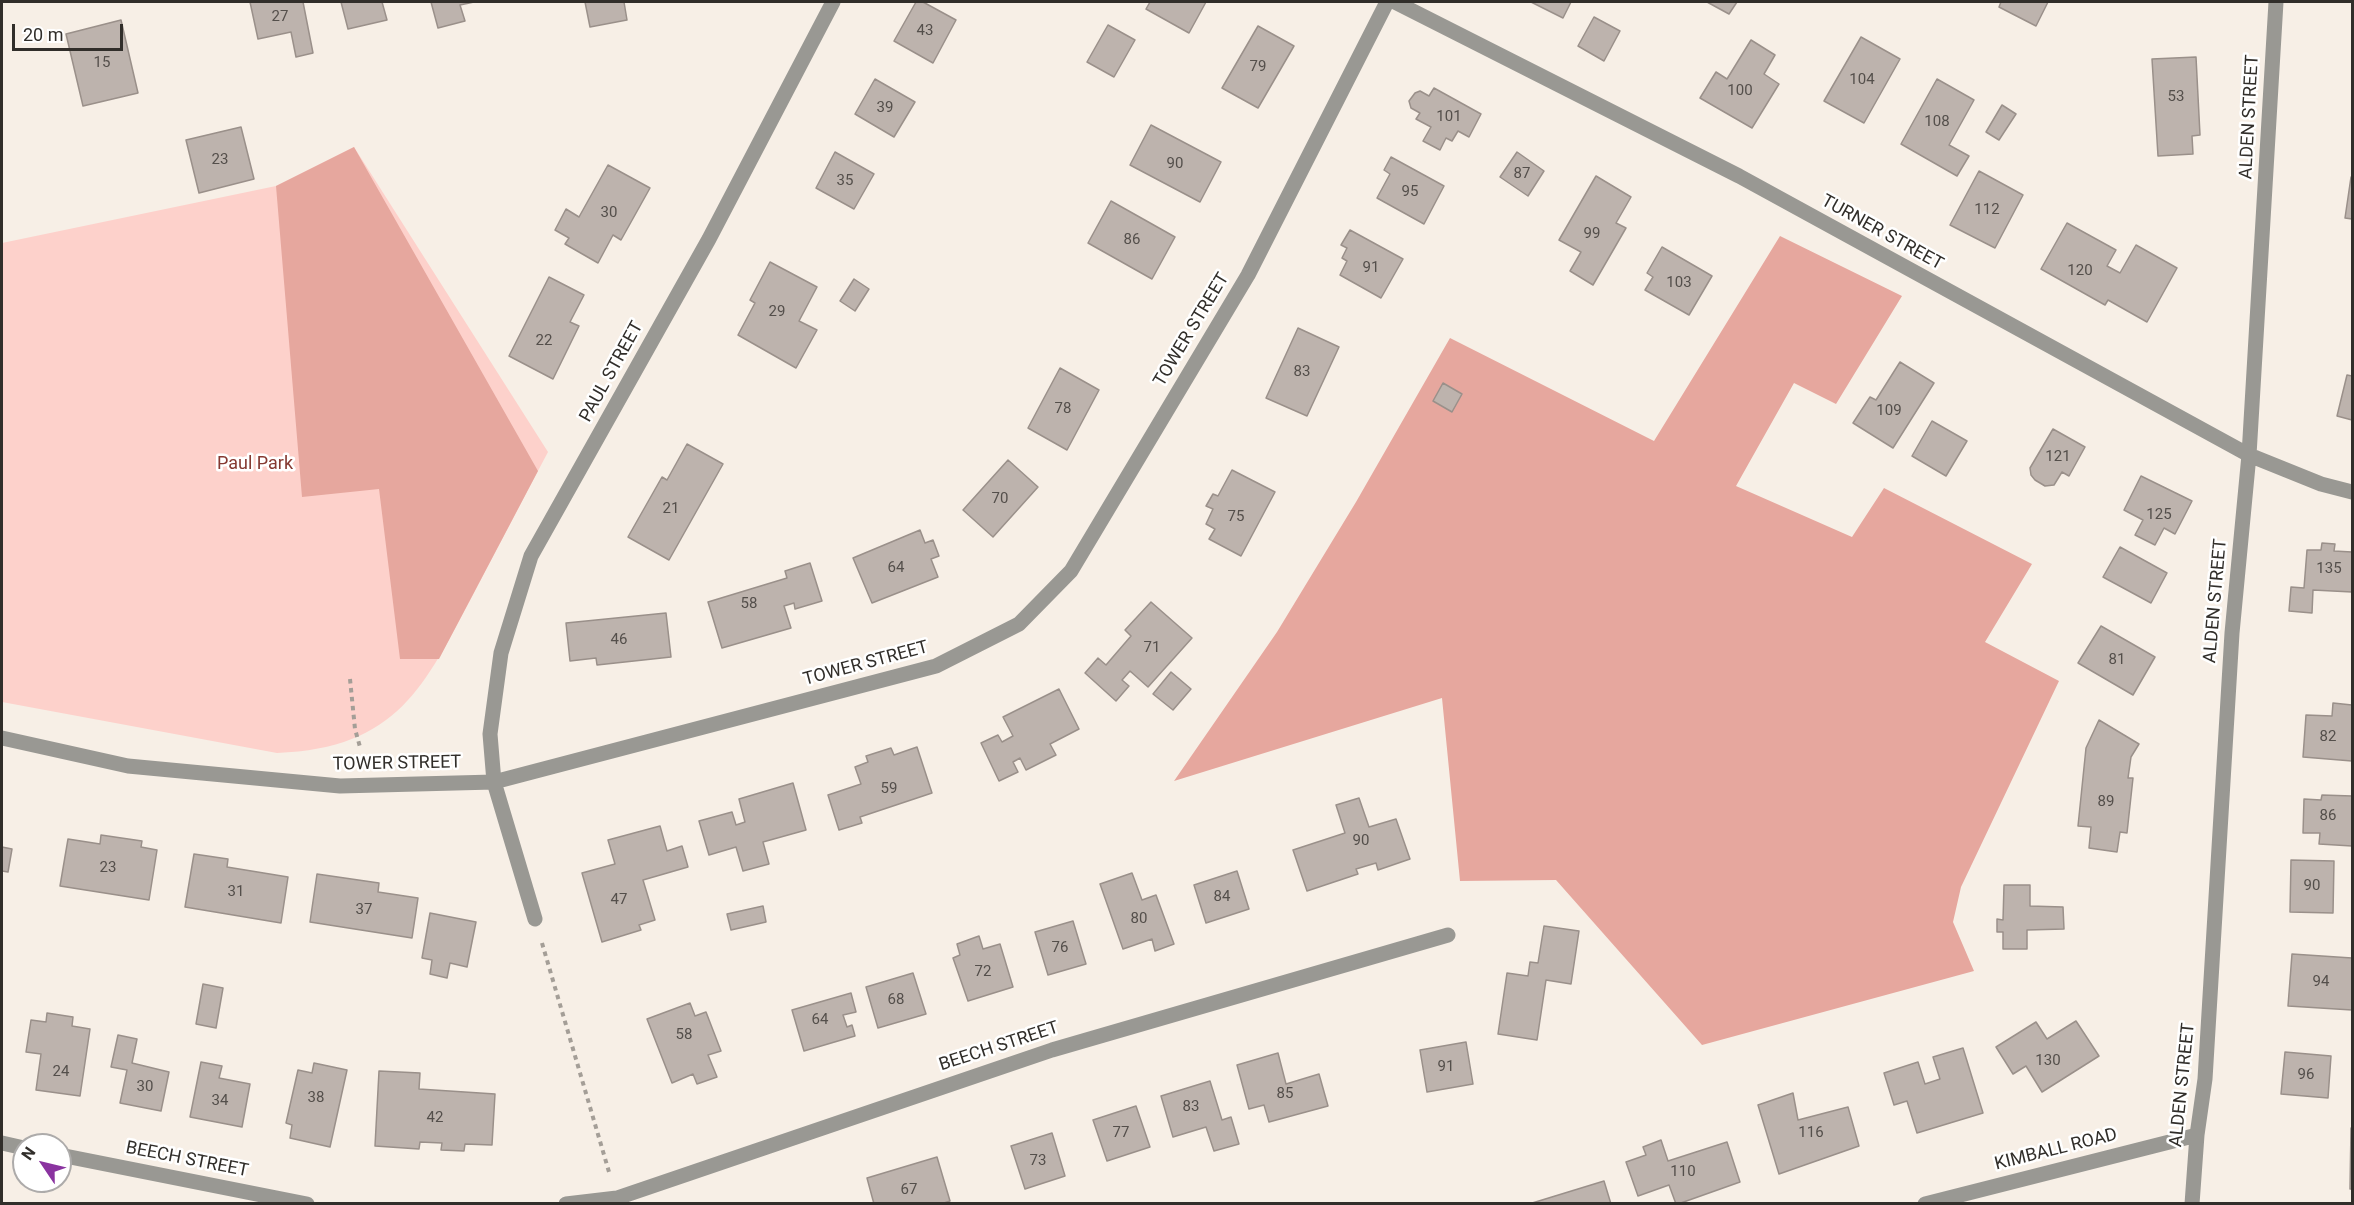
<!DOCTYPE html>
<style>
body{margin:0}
#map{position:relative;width:2354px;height:1205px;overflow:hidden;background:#f7efe6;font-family:Roboto,sans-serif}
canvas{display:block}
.frame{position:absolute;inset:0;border:3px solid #312e2a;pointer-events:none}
.north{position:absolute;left:12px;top:1133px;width:60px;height:60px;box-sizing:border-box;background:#fff;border:2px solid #adabaa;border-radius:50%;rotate:305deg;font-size:16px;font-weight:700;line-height:24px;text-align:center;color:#312e2a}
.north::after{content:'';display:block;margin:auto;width:21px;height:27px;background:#8a33a0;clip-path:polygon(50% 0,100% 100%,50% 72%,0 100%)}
.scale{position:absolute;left:12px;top:24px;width:111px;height:27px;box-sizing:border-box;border:3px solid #312e2a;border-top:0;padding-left:8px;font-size:18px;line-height:21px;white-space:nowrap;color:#312e2a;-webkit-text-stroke:4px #fff;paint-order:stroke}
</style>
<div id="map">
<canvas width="2354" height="1205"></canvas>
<div class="frame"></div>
<div class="north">N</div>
<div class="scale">20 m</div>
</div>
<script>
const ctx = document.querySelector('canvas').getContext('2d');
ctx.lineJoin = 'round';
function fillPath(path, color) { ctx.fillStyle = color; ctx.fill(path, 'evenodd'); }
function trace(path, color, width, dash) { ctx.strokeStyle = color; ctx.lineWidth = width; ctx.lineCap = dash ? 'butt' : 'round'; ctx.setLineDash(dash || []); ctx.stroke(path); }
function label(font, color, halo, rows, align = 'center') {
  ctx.font = font + ' Roboto,sans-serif'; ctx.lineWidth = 5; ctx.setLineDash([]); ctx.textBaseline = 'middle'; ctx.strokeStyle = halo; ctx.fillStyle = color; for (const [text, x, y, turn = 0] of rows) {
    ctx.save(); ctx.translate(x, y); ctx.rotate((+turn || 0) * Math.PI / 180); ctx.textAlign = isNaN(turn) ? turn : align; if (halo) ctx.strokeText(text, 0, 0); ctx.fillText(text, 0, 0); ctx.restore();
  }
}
fillPath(new Path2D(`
 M354 147 548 452C523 499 499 545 475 591 424 687 398 748 277 753L2 702V243L276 186Z`), '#fdd1cb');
fillPath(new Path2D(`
 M354 147 538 471 439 659H400L379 489 302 497 276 186Z
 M1780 236 1902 296 1836 404 1794 383 1736 486 1852 537 1884 488 2032 564 1985 642 2059 681 1961 887 1953 922 1974 971 1702 1045 1556 880 1460 881 1442 698 1174 781 1277 632 1356 502 1450 338 1654 441Z`), '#e6a79e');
const building = new Path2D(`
 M250 2H303L313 53 296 57 291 32 258 39Z
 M341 2H382L387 20 348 29Z
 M431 2H474L460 5 465 21 438 28Z
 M585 2H624L627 20 590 27Z
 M916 2H923L956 20 933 63 894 41Z
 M1150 2H1206L1189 33 1146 9Z
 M1531 2H1571L1563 18Z
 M1707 2H1737L1729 14Z
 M2001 2H2048L2036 26 1999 7Z
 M1594 17 1620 31 1604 61 1578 46Z
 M121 20 138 93 83 106 66 34Z
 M1108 25 1135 40 1114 77 1087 62Z
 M1258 26 1294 46 1258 108 1222 88Z
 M1861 37 1900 59 1864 123 1824 101Z
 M1751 40 1775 55 1764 74 1779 84 1752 128 1700 98 1716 72 1727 79Z
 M2196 57 2200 135 2192 136 2193 154 2158 156 2152 59Z
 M875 79 915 102 894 137 855 114Z
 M1937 79 1974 100 1949 145 1969 156 1957 176 1901 144Z
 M1434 88 1481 114 1469 137 1458 131 1452 141 1446 138 1440 150 1423 141 1431 127 1416 119 1420 113 1411 108 1409 101 1415 93 1420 91 1429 96Z
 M2002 105 2016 114 1999 140 1986 132Z
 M1151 125 1221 162 1200 202 1130 165Z
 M241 127 254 179 199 193 186 140Z
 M835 152 874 174 854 209 816 188Z
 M1517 152 1544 171 1528 196 1500 177Z
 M1391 157 1444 186 1424 224 1377 198 1390 174 1384 170Z
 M608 165 650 188 621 240 613 235 598 263 565 244 569 238 555 230 566 209 579 217Z
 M1979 171 2023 195 1995 248 1950 225Z
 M1596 176 1631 197 1616 223 1626 228 1593 285 1570 271 1581 252 1559 240Z
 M2351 177 2352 178V219L2345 218Z
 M1111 201 1175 237 1152 279 1088 243Z
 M2067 223 2116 250 2107 266 2120 273 2136 245 2177 268 2147 322 2108 300 2105 305 2041 269Z
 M1350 230 1403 259 1381 298 1340 275 1347 261 1342 258 1347 248 1341 245Z
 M1662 247 1712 276 1689 315 1645 290 1653 277 1647 273Z
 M770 262 817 287 799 321 817 330 796 368 738 335 755 303 750 300Z
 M549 277 584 295 570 322 579 326 553 379 509 356Z
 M854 279 869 289 855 311 840 301Z
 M1298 328 1339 347 1307 416 1266 398Z
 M1900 362 1934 383 1893 448 1853 423 1870 397 1876 400Z
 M1060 368 1099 390 1067 450 1028 428Z
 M2347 375 2352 376V420L2337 416Z
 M1443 383 1462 394 1452 412 1433 401Z
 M1932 421 1967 441 1946 476 1912 456Z
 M2053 429 2085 447 2069 476 2062 472 2054 485 2045 486 2035 480 2031 475 2030 468Z
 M687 444 723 464 669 560 628 537 662 477 667 480Z
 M1008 460 1038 487 993 537 963 510Z
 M1232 470 1275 492 1241 556 1209 539 1215 529 1206 524 1213 509 1206 506 1213 494 1218 496Z
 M2141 476 2192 501 2175 534 2164 528 2155 545 2135 535 2143 520 2124 510Z
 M920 530 925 543 933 540 939 556 931 559 938 577 872 603 853 558Z
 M2322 543 2335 544 2334 551 2352 552V592L2313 590 2312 613 2289 611 2291 587 2304 588 2307 550H2321Z
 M2120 547 2167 573 2151 603 2103 577Z
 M810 563 822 601 795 609 794 603 784 606 791 628 722 648 708 602 787 578 785 571Z
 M1151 602 1192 638 1148 687 1130 671 1122 680 1129 686 1116 701 1085 673 1098 658 1106 665 1131 636 1125 630Z
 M666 613 671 657 597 665 596 658 570 661 566 623Z
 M2101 626 2155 657 2133 695 2078 663Z
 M1171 672 1191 689 1173 710 1153 694Z
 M1059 689 1079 729 1050 744 1056 755 1026 770 1020 758 1013 762 1018 772 999 781 981 743 998 735 1002 742 1013 736 1003 717Z
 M2333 703 2352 705V761L2303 757 2306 715 2332 716Z
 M2099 720 2139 744 2131 757 2128 778H2133L2127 833 2120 832 2117 852 2089 848 2091 827 2078 826 2086 748Z
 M917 747 932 793 860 817 862 823 839 830 828 795 861 784 855 767 868 762 866 756 891 748 894 755Z
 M793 783 806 830 763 842 769 864 743 871 736 847 709 855 699 821 732 812 736 825 745 822 739 799Z
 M2322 795 2352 796V846L2319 844 2320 833H2303L2304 799 2321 800Z
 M1359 798 1369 827 1396 819 1410 859 1378 870 1376 863 1356 869 1358 874 1307 891 1293 850 1345 833 1336 805Z
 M660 826 667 851 682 846 688 867 643 880 655 920 639 925 641 930 602 942 582 873 615 864 608 840Z
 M101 835 142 841 141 847 157 850 149 900 60 886 68 839 100 844Z
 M2 847 12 849 8 872 2 871Z
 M194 854 228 859 227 867 288 877 281 923 185 907Z
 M2291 860 2334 861 2333 913 2290 912Z
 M1237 871 1249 909 1206 923 1194 885Z
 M1132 873 1142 900 1156 895 1174 944 1155 951 1152 939 1123 949 1100 884Z
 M317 874 379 883 378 892 418 898 412 938 310 922Z
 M2004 885H2030V906L2063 907 2064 929 2027 930V949H2003V932H1997V919L2003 920Z
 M763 906 766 922 731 930 727 914Z
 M430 913 476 922 467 967 450 963 447 978 430 974 432 960 422 958Z
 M1073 921 1086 964 1048 975 1035 932Z
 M1544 926 1579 931 1571 984 1546 980 1537 1040 1498 1034 1507 973 1528 976 1530 962 1538 963Z
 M979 936 983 949 1000 944 1013 987 968 1001 953 958 960 955 957 944Z
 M2292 954 2352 958V1010L2288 1006Z
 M913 973 926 1014 878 1028 866 987Z
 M203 984 223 988 216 1028 196 1024Z
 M851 993 856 1012 843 1015 847 1027 852 1025 855 1036 804 1051 792 1010Z
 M690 1003 695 1016 706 1012 721 1051 708 1055 717 1077 697 1084 693 1074 672 1083 647 1019Z
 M47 1013 73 1017 72 1026 90 1029 80 1096 36 1090 41 1054 26 1052 31 1020 46 1022Z
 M2076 1021 2099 1056 2042 1092 2026 1066 2013 1074 1996 1047 2036 1022 2047 1039Z
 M118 1035 137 1039 132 1063 169 1072 161 1111 120 1103 127 1070 111 1067Z
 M1466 1042 1473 1084 1427 1092 1420 1050Z
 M1963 1048 1983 1113 1917 1133 1907 1101 1894 1105 1884 1073 1918 1062 1925 1084 1940 1079 1933 1057Z
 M2285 1052 2331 1056 2328 1098 2281 1094Z
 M1278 1053 1286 1084 1319 1074 1328 1106 1269 1122 1264 1105 1249 1109 1237 1065Z
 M201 1062 222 1066 219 1078 250 1084 242 1127 190 1117Z
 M314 1063 347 1070 330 1147 290 1138 292 1125 286 1123 298 1070 312 1073Z
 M379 1071 420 1073 419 1089 495 1094 492 1145 465 1144 464 1151 441 1150 442 1143 420 1142 419 1149 375 1146Z
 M1210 1081 1222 1120 1231 1117 1239 1144 1214 1151 1206 1127 1173 1137 1161 1096Z
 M1793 1093 1798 1120 1848 1107 1859 1146 1779 1174 1758 1105Z
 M1136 1106 1150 1147 1107 1161 1093 1120Z
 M2351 1128H2352V1189H2350Z
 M1052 1133 1065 1176 1025 1189 1011 1146Z
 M1661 1140 1668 1161 1727 1142 1740 1182 1678 1204H1676L1669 1185 1638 1196 1626 1162 1646 1155 1643 1147Z
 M937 1157 950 1201 941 1204H874L867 1178Z
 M1604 1181 1611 1204H1529Z`);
fillPath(building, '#bdb3ad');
trace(building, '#9a908a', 1.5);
trace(new Path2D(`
 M350 679 355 729 360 747
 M542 943 609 1172`), '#a49e97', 4, [4.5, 4.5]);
trace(new Path2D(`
 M1395 2 1739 176 2249 455 2321 484 2352 492
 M2 738 128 766 340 786 494 782 936 666 1019 624 1071 571 1248 275 1387 2
 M535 919 494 782 490 734 501 653 531 556 709 239 833 2
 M2 1143 24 1148
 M60 1155 307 1204
 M566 1204 617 1198 1052 1050 1448 935
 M1925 1204 2197 1135
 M2192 1204 2197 1135 2205 1079 2232 633 2249 455 2276 2`), '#999893', 15);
label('15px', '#544f4b', null, [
 ["27",280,17],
 ["43",925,31],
 ["15",102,63],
 ["79",1258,67],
 ["104",1862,80],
 ["100",1740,91],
 ["53",2176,97],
 ["39",885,108],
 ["101",1449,117],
 ["108",1937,122],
 ["23",220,160],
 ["90",1175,164],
 ["87",1522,174],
 ["35",845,181],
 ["95",1410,192],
 ["112",1987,210],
 ["30",609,213],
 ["99",1592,234],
 ["86",1132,240],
 ["91",1371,268],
 ["120",2080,271],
 ["103",1679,283],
 ["29",777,312],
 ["22",544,341],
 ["83",1302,372],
 ["78",1063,409],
 ["109",1889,411],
 ["121",2058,457],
 ["70",1000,499],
 ["21",671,509],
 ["125",2159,515],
 ["75",1236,517],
 ["64",896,568],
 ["135",2329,569],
 ["58",749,604],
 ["46",619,640],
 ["71",1152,648],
 ["81",2117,660],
 ["82",2328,737],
 ["59",889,789],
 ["89",2106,802],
 ["86",2328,816],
 ["90",1361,841],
 ["23",108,868],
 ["90",2312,886],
 ["31",236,892],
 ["84",1222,897],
 ["47",619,900],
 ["37",364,910],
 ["80",1139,919],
 ["76",1060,948],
 ["72",983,972],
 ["94",2321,982],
 ["68",896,1000],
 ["64",820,1020],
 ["58",684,1035],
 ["130",2048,1061],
 ["91",1446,1067],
 ["24",61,1072],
 ["96",2306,1075],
 ["30",145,1087],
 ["85",1285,1094],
 ["38",316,1098],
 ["34",220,1101],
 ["83",1191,1107],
 ["42",435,1118],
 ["77",1121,1133],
 ["116",1811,1133],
 ["73",1038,1161],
 ["110",1683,1172],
 ["67",909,1190]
]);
label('18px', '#312e2a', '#fff', [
 ["ALDEN STREET",2250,117,-87],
 ["TURNER STREET",1882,233,29],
 ["TOWER STREET",1192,330,-59],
 ["PAUL STREET",612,372,-61],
 ["ALDEN STREET",2216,601,-85],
 ["TOWER STREET",866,664,-15],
 ["TOWER STREET",397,764,-1],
 ["BEECH STREET",999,1047,-18],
 ["ALDEN STREET",2183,1085,-84],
 ["KIMBALL ROAD",2056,1150,-14],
 ["BEECH STREET",187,1160,11]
]);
label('18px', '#853931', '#fff', [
 ["Paul Park",255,464]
]);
</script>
